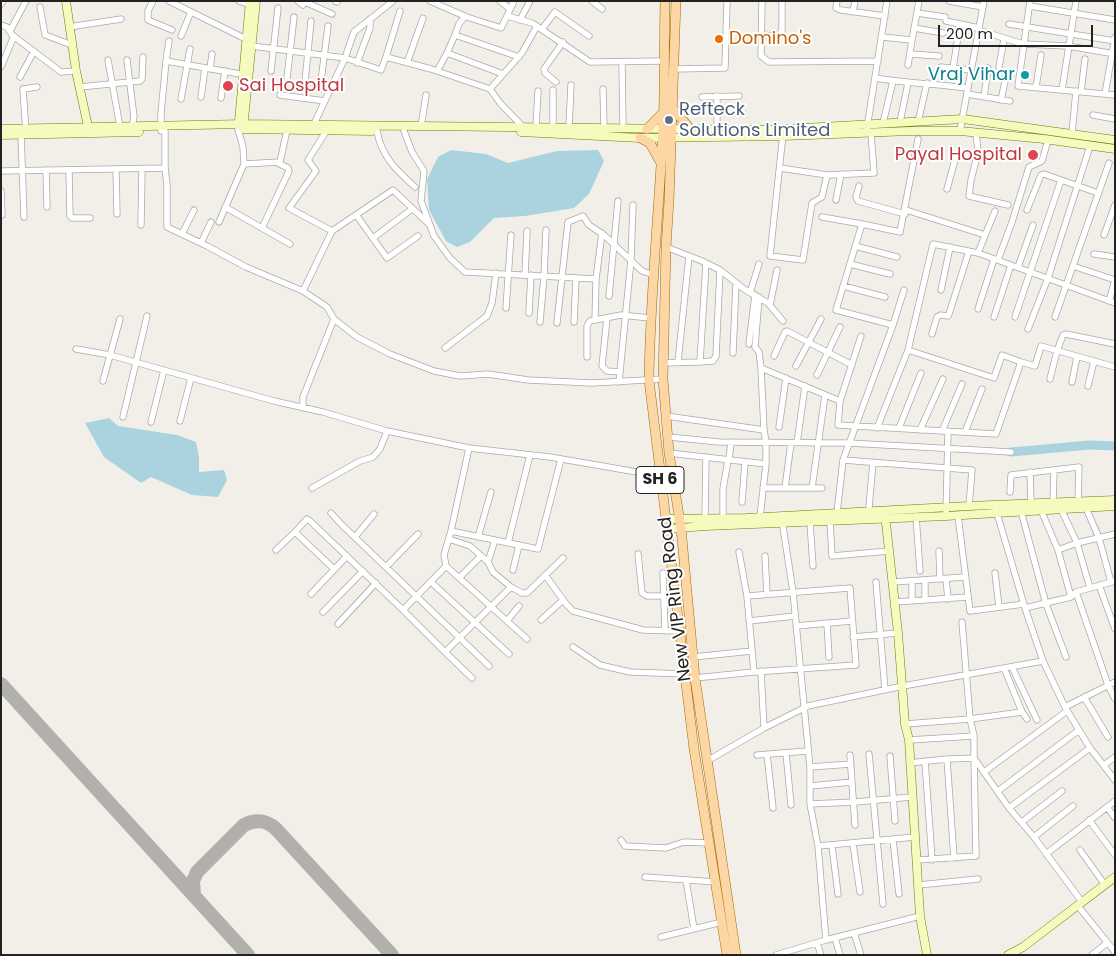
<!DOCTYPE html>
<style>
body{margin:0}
#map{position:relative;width:1116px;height:956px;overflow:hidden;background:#f2efe9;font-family:Poppins,sans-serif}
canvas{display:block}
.frame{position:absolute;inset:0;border:2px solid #222;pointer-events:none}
.scale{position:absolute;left:938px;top:25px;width:155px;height:22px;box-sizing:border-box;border:2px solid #222;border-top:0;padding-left:6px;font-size:15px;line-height:18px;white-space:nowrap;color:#222;-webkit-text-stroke:4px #fff;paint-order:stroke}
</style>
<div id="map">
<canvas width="1116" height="956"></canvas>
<div class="frame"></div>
<div class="scale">200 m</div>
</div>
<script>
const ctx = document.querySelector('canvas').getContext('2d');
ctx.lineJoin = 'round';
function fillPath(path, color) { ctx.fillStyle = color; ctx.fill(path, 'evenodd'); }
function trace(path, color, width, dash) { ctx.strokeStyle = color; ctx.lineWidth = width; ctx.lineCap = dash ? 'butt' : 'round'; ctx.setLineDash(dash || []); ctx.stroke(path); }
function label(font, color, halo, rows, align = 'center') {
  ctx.font = font + ' Poppins,sans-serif'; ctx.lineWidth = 4; ctx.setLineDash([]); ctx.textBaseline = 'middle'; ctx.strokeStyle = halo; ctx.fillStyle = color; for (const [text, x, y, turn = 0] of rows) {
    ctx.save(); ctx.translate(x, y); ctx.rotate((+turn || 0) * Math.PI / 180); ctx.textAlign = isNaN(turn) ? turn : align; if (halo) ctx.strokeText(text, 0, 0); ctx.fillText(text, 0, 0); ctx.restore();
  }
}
fillPath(new Path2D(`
 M451 150 486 154 508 163 557 151 598 150 604 161 589 194 574 208 525 216 494 218 470 242 457 247 446 241 429 210 427 179 438 157Z
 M109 418 118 426 177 435 196 442 199 457V472L224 470 227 480 218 497 192 495 151 477 141 483 104 457 85 423Z`), '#aad3df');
trace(new Path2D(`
 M1011 452 1090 445 1115 446`), '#aad3df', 9);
trace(new Path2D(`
 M1 684 248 955
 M194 896 193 881 197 872 244 825C256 819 266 820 276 829L392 955`), '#b1b0ac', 14);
const street = new Path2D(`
 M153 1 148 11V20L172 30
 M169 1 246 39
 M239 1 250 5
 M298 1 303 5 305 1
 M335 1 337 2
 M430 1 467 17 501 28 507 16 532 23 590 62 664 61
 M500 1 510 9
 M592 1 602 9
 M762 1 761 56 769 62 878 61
 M837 1 836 8 841 10 885 16
 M949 1 983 7
 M1030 1 1018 86 1115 95
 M305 2 332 14
 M1 4 3 1
 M1030 6 1115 20
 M40 7 45 35 72 45
 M853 12 855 1
 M917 13 945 17
 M507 16 514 1
 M520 20 530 1
 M946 21 979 28
 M1009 24 1115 41
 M1 25 7 27 12 35 61 72 76 71
 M69 27 121 19
 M914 28 943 33
 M542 29 555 12 589 36
 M978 30 1023 44 1068 46 1115 54
 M10 31 26 1
 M455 35 459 24 465 16
 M762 35 777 36 782 31V1
 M181 36 191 12
 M882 37 912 40 919 1
 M252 46 345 58 354 32 393 1
 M447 53 455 35 519 57
 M910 54 939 56
 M386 57 400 11
 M108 60 120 127
 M127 60 134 117 132 127
 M166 61 169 41
 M622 62 623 127
 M357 63 370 28V19
 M407 63 423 18
 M908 65 912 40
 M1 67 14 36
 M941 67 971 70
 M999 67 1004 39
 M953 68 960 24
 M210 69 212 54
 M674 69 725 68 727 3
 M271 71 278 8
 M437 71 447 53 503 74
 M20 77 34 51
 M287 78 294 17
 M875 78C906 83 937 84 968 88
 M305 82 311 21
 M556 82 545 73 544 69 563 42
 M80 87 140 81 142 79 143 57
 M1036 87 1041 55
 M320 89 328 26
 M490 89 500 103 524 128
 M603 89 604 127
 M553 90V127
 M1062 90 1076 1
 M1081 92 1085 59
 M967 94 1010 101
 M1105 94 1115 37
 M280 95 325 101
 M717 96V130
 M201 97 205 68
 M702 97 739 96
 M984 97 988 68
 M221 98 225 71
 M181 99 190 49
 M1001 100 1007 72
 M1093 115 1115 119
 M900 122 908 83
 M918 122 927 83
 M883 123 893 81
 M314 124 345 58 381 70 386 57 431 69 490 89 522 53 537 26
 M404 126V131L412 152 424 171 421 201 434 236 450 258 465 272 596 279 602 233
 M421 127 426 95
 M536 127 538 91
 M569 127 571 85
 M867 128 887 1
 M327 130 308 160 316 171 289 208 332 231 393 190 429 224
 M161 131V113L166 61 246 75
 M165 131V168
 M377 131C381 156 397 171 415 187
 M960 131 984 1
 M26 132 23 89 37 87
 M976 133 978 152 971 180 969 196 1008 205
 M21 134 24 217
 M783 134 770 256 803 260 812 203 822 197 827 175
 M1072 134 1076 91
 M244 164 280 162 287 130
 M780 168 827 175 874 173 871 133
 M46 170 47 207
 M69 170 70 216 72 218H90
 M116 170 117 214
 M1 171 165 168 167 185V227L207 246 246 267 303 291 332 231
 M859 186 856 197 858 201 905 214
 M947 189 956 156H977
 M1 191 2 215
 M836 200 841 174
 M225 207 290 244
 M906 210 985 235
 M1027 210 1041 175 1044 174 1098 193
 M357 216 387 258 418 236
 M822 217 862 224
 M219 222 244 164 243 147 238 129
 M141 225 142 169
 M262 228 289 171 288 168 278 163
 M182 234 194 210
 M1104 235 1115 205
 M373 238 412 209
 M201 243 211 222
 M855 246 897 257
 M666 247 702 261 720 270 744 289 768 303 783 321
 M978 253 995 211
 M1094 254 1115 257
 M998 260 1012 222 1029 167 1042 161 1048 140
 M850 264 890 274
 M1073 266 1115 280 1109 301
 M1018 267 1033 225
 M525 275 527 231
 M596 279 595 320 621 315 650 318
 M843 286 885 297
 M941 290 950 247
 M303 291 327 307 334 319
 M750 293 759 264
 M609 296 618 201
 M759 297 755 347 759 352 761 368
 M770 305 777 270
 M506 308 511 235
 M978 309 994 259
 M529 313 531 275
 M994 317 1011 265
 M1015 317 1061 180
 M1055 317 1109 163
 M607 318 602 366 607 371 620 372
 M540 322 544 276 546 230
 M574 322 576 278
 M557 323 568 222 583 216 589 225 604 235 642 271 654 275
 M893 325 836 310 862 224 900 232 918 139
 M1028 329 1048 278 1090 146
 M932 334 937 317 940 315 948 316 949 314 969 251
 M749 344 755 295
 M445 348 487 316 492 303 496 273
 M76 349 110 355 274 401 323 412 387 431 469 448 550 457 660 476 673 474
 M908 350 933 244 978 253 1115 303
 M733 353 736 283
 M774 356 785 332 787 331 852 365
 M587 357V326L590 321 595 320
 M678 362 689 256
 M700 362 713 361 716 356 720 270
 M663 363 700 362 706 263
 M796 366 821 319
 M817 375 840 327
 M1050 379 1057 351 1063 335 1066 334 1115 344
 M103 381 120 319
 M619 382 631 260 633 205
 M1072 382 1077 357
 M1088 386 1094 361
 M840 401 861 336
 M303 408V397L307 387 334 319 357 337 390 354 434 371 460 376 488 374 528 380 592 383 663 379
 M666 416 764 430 761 368 840 401 838 425 996 434 1021 362 1035 366 1041 346 1115 367
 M123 417 147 316
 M180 421 191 378
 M151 422 164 370
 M779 427 786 378
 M877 428 908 350 994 378 1002 355 1021 362
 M899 428 921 373
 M920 430 943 379
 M942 431 962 384
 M965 432 982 389
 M669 437 719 442 849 443 1011 452
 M797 443 805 386
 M669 453 766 464V443L764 430
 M729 460 731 442
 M843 460 972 470 969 506
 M1030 472 1031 503
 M312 488 360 461 373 457 380 449 387 431
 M763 488H812L825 395
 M785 488 791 443
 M812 488H822
 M1010 492 1011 475 1079 467 1078 501
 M742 502 745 462
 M1053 502 1054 470
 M869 507 873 462
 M1086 508 1099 538 1111 582
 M1061 509 1077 543 1090 588
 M996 510 1025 608 1043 661 1065 707 1090 748 1115 780
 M1041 510 1058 550 1071 597
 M1021 511 1046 604 1066 657
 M331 513 341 524 489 666
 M837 513 843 460 893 325 904 290
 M916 516 920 571
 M946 516 948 431
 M958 516 970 611 1024 604
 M760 517 766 464
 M705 519 706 457
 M723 519V489L728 460
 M782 520 793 592 810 767V804L818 846 826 940
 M830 521 832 556 889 551
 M810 522 813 566
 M451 531 469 448
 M295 532 307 519 310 521 403 610 446 566 444 555 451 531 538 549 561 459
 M355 537 374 514
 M478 537 491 492
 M508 543 530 455
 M276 550 295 532 334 569
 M1058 550 1077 543 1115 534
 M939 551 940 579
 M739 552 747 596 754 672
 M638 554 642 593 647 596H664
 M765 556 767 594
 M488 562 495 540
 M446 566 527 639
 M386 567 418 534
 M513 570 519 545
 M663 573 665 631
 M995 573 999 607
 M545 575 567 605 573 611 643 630 679 631
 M460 577 481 556
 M946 579 948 599
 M925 580V600
 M912 581V601
 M431 582 509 654
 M876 582 885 690
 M893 582 965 577
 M1099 585 1115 629
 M511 587 522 593H527L563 558
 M1076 592 1108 685 1115 699
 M311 594 347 556
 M895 602 968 597
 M1025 608 1071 597 1076 592 1115 581
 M403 610 445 652 511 587 493 572 488 562 470 546 449 539
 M323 612 363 571
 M541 620 563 600
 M507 621 519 606
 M749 621 795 616
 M962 622 970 719 974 736V758L1009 808 1034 837 1082 902
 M827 623 829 657
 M338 624 376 583
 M796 626 852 621
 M853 637 898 633
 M573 647 600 665 630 672 684 674
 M445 652 472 678
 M693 657 752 651
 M1012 667 1037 720
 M1004 668 1022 712 1027 719
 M761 671 764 728
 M695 678 754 672 856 665 850 588 747 596
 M1084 697 1108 737
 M1065 707 1115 682
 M905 724 970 719 1022 712
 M909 740 974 736
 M786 753 791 805
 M767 754 773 808
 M869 754 883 904
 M757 755 808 751
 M850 755 855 825
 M890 756 895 821
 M947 759 954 858
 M707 761 764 728 808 706 903 686 1043 661
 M925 761 932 860
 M909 763 947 759 974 758 976 856 917 860
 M1104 765 1115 757
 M810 767 851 764
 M984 772 1067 711
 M810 786 852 782
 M998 791 1079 730
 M810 804 855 802 912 797
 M1107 807 1115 818
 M1009 808 1090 748
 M1089 820 1115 855
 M1022 822 1062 791
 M1034 837 1073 806
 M621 840 625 846 666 848 684 842 709 843
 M893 840 899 894
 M853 844 860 892
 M818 846 915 837
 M832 846 838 894
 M1080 850 1105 885
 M1046 854 1115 801
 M645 877 716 882
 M686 880 694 929
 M919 885 978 879
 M1078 906 1115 952
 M854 933 861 955
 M661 937 722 922
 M835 938 840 955
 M817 943 821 955
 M776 955 826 940 920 916
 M1092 955 1107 943`);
const secondary = new Path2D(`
 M66 1 76 71 89 131
 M239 121 250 1
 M1 129 243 124 769 130 963 119 1115 140
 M243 129 372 131
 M243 129 256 1
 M521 132 640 138 783 136 910 131H960L1044 139 1115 149
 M1 135 139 132
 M885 514 898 633 905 724 909 740 920 916 927 955
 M667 519 746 518 969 506 1115 500
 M668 529 705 526 946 516 1115 506
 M1008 955 1023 947 1115 877`);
const primary = new Path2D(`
 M665 1C664 44 665 87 663 130 659 213 650 296 649 380L694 749 727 955
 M676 1 669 201 666 247 663 379 669 453 681 528 695 678 736 955
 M672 107 691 130
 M647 129 663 113
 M640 138 650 143 661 163`);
trace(street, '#a9a9a9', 7);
trace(secondary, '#707d05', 9);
trace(primary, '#a06b00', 10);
trace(street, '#fff', 5.5);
trace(secondary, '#f7fabf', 8);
trace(primary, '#fcd6a4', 9);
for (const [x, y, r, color] of [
 [719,39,5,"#e8710a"],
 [1025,75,5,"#0f9aa8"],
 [228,86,6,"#e0444e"],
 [669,120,5,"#5c6f8a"],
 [1033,155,6,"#e0444e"]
]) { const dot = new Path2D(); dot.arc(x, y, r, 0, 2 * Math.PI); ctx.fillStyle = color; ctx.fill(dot); trace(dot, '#fff', 2); }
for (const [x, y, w] of [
 [660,480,48]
]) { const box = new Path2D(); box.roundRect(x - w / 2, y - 13.5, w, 27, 4); ctx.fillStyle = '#fff'; ctx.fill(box); trace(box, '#222', 1); }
label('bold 16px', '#222', null, [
 ["SH 6",660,480]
]);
label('18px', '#c56008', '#fff', [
 ["Domino's",729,39]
], 'left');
label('18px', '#0d838f', '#fff', [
 ["Vraj Vihar",1015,75]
], 'right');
label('18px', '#be3a42', '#fff', [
 ["Sai Hospital",239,86],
 ["Payal Hospital",1022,155,"right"]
], 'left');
label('18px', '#4e5e75', '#fff', [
 ["Refteck",679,110],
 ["Solutions Limited",679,131]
], 'left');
label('18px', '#222', '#fff', [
 ["New VIP Ring Road",676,599,-97]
]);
</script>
